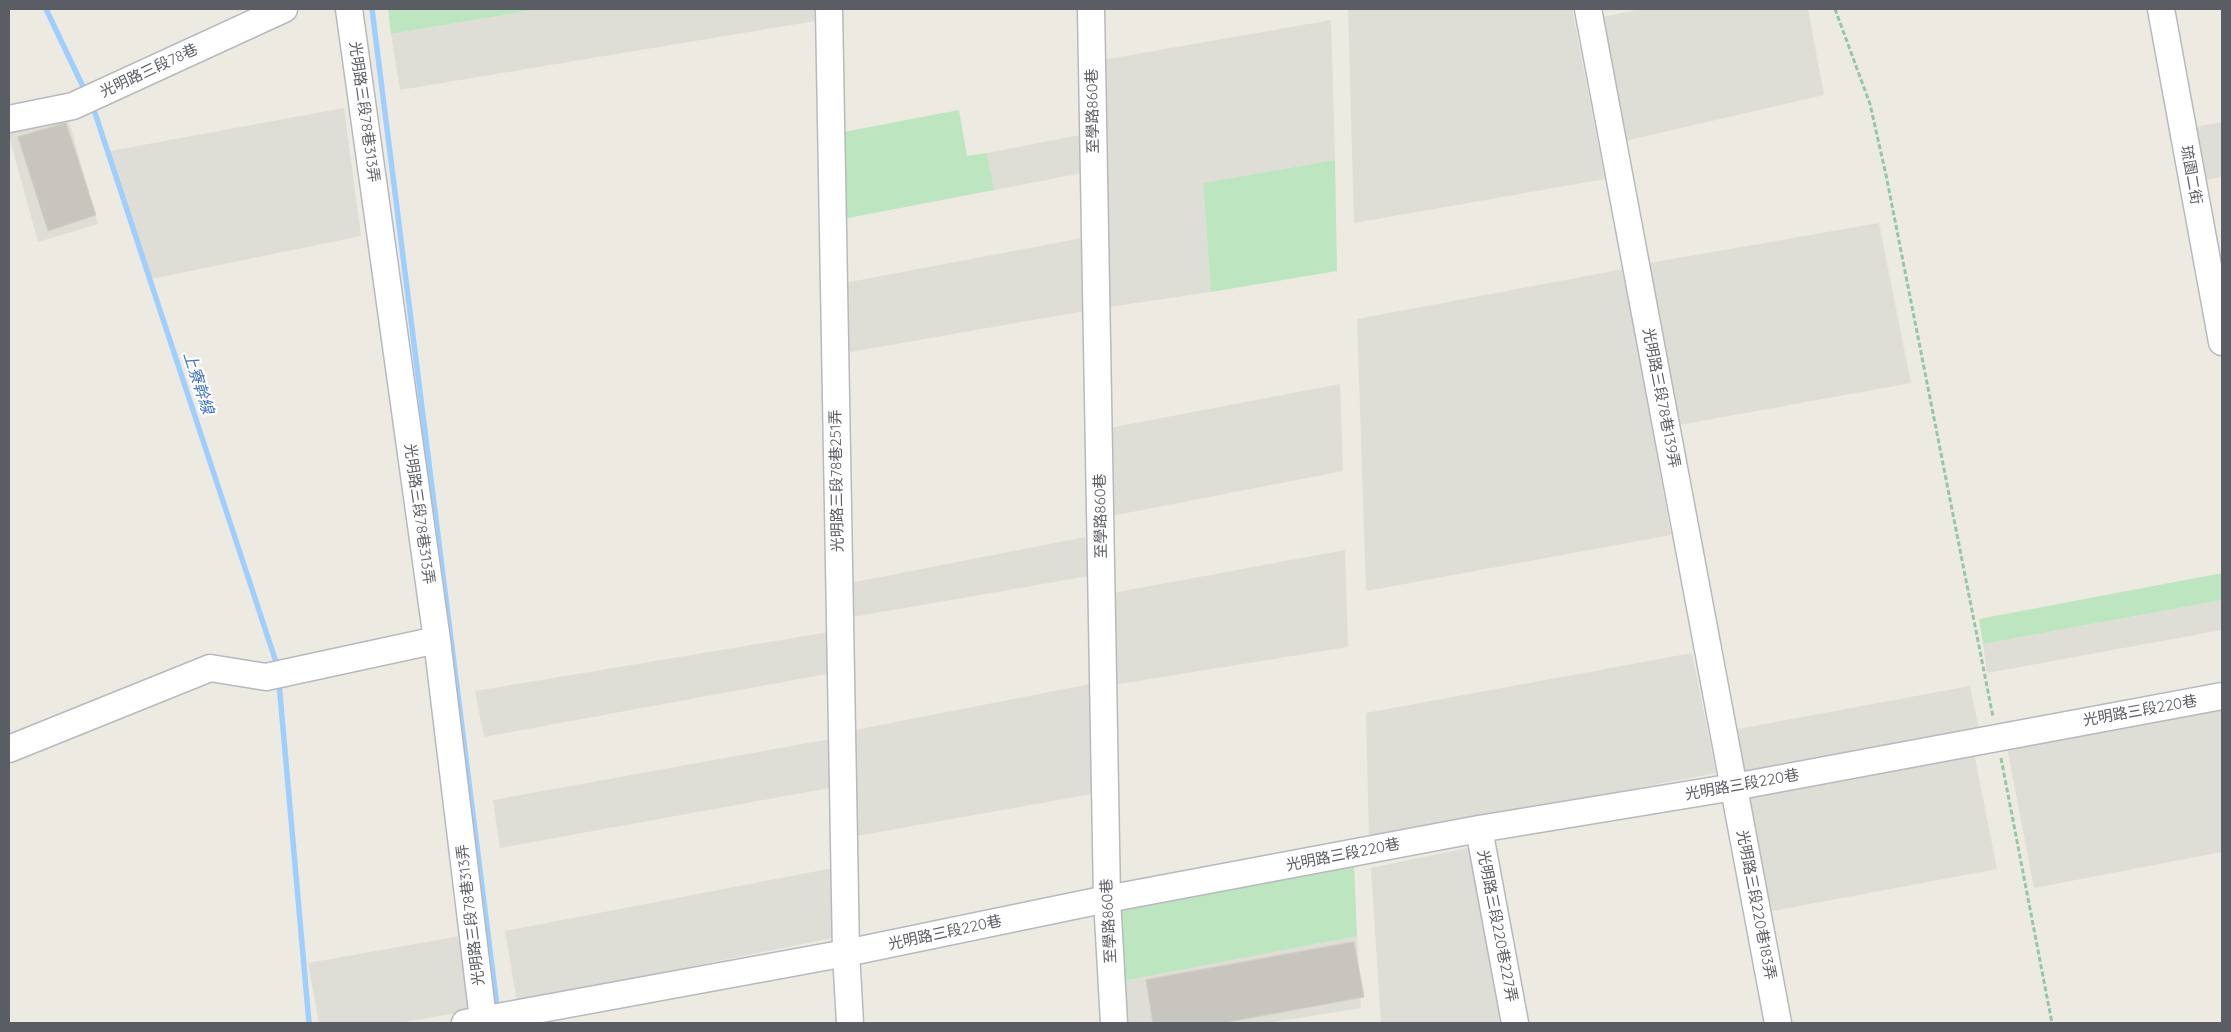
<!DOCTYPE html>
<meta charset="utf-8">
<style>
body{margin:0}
#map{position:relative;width:2231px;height:1032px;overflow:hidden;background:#edebe1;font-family:Quicksand,sans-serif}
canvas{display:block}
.frame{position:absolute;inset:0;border:10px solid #5a5d63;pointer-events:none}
</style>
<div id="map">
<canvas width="2231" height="1032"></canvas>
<div class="frame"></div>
</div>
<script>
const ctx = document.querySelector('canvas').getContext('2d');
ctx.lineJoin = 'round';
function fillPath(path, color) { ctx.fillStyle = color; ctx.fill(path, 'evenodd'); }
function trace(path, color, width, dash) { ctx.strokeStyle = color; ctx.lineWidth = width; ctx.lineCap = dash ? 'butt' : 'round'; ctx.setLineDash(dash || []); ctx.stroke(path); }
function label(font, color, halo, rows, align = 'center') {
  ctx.font = font + ' Quicksand,"Noto Sans TC",sans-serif'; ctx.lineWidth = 4.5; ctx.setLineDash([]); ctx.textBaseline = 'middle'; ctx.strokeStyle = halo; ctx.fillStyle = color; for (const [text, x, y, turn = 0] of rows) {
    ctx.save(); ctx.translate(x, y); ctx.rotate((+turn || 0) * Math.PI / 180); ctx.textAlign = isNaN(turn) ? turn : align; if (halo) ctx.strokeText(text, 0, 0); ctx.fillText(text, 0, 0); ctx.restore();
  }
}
fillPath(new Path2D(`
 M539 9H814L815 21 400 90 391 34Z
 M1348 9H1572L1605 179 1354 223Z
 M1641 9H1808L1824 95 1616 143 1593 19Z
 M1331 20 1335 160 1203 183 1211 292 1102 308 1097 61Z
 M344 108 361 236 151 279 110 151Z
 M66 111 98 224 38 242 9 136V128Z
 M2222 122V177L2200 181 2190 128Z
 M1085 134 1088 172 994 190 987 153Z
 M1879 223 1911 383 1668 427 1638 265Z
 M1082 238 1085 311 839 354V284Z
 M1624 269 1671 535 1366 591 1357 319Z
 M1340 384 1343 471 1106 517 1104 429Z
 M1085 537 1089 576 847 618 845 584Z
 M1345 550 1348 647 1113 685 1107 594Z
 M2222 600V630L1987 673 1983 644Z
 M829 632 832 673 484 737 475 691Z
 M1692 653 1716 773 1369 839 1366 713Z
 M1090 684 1092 794 851 837 850 731Z
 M1970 686 1979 730 1735 773 1727 731Z
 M2222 703V852L2034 888 2006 742Z
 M830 739 835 787 500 848 493 800Z
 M1973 748 1997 869 1762 913 1738 796Z
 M1472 847 1501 1023H1381L1371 868Z
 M833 868 837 937 517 1002 505 931Z
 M460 936 473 1010 399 1023H319L308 963Z
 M1357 936 1361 1008 1267 1023H1128L1123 981Z`), '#deddd6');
fillPath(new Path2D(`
 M388 9H539L391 34Z
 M959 110 967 156 987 153 994 190 838 220 833 134Z
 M1335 160 1337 271 1211 292 1203 183Z
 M2222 573V600L1983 644 1979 619Z
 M1354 864 1357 936 1123 981 1116 908Z`), '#bde5c0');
trace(new Path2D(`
 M46 9 86 93
 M372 9 497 1006
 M95 113 276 662
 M279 683 309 1023`), '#9fcfff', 5.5);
const building = new Path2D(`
 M66 123 96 215 48 231 18 137Z
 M1354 942 1364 997 1222 1023H1153L1146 980Z`);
fillPath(building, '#c8c5be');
trace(building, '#d2cdc0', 1);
const minor = new Path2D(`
 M349 9 437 640 483 1019
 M829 9 846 953 850 1023
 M1091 9 1107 899 1114 1023
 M1588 9 1778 1023
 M2161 9 2222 342
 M9 119 73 106 284 9
 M9 749 210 668 266 677 437 640
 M1479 829 1515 1023
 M465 1023 846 953 1107 899 1479 829 1734 787 2222 696`);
trace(minor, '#b7b9be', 29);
trace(new Path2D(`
 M1835 9 1870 104 1886 175 1993 717
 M2001 758 2052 1023`), '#96c6a7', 3, [5, 2.5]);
trace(minor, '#fff', 26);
label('15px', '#5a5d63', '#fff', [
 ["光明路三段78巷",149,71,-25],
 ["至學路860巷",1093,111,-91],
 ["光明路三段78巷313弄",364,112,82],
 ["琉園二街",2191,175,80],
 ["光明路三段78巷139弄",1661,398,79],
 ["光明路三段78巷251弄",837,481,-91],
 ["光明路三段78巷313弄",419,514,82],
 ["至學路860巷",1101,516,-91],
 ["光明路三段220巷",2140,711,-10],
 ["光明路三段220巷",1742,785,-10],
 ["光明路三段220巷",1343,855,-11],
 ["光明路三段220巷183弄",1756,905,79],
 ["光明路三段78巷313弄",471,915,-97],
 ["至學路860巷",1109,921,-93],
 ["光明路三段220巷227弄",1497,926,79],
 ["光明路三段220巷",945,933,-12]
]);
label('italic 16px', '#4077c4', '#fff', [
 ["上寮幹線",198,383,72]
]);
</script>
